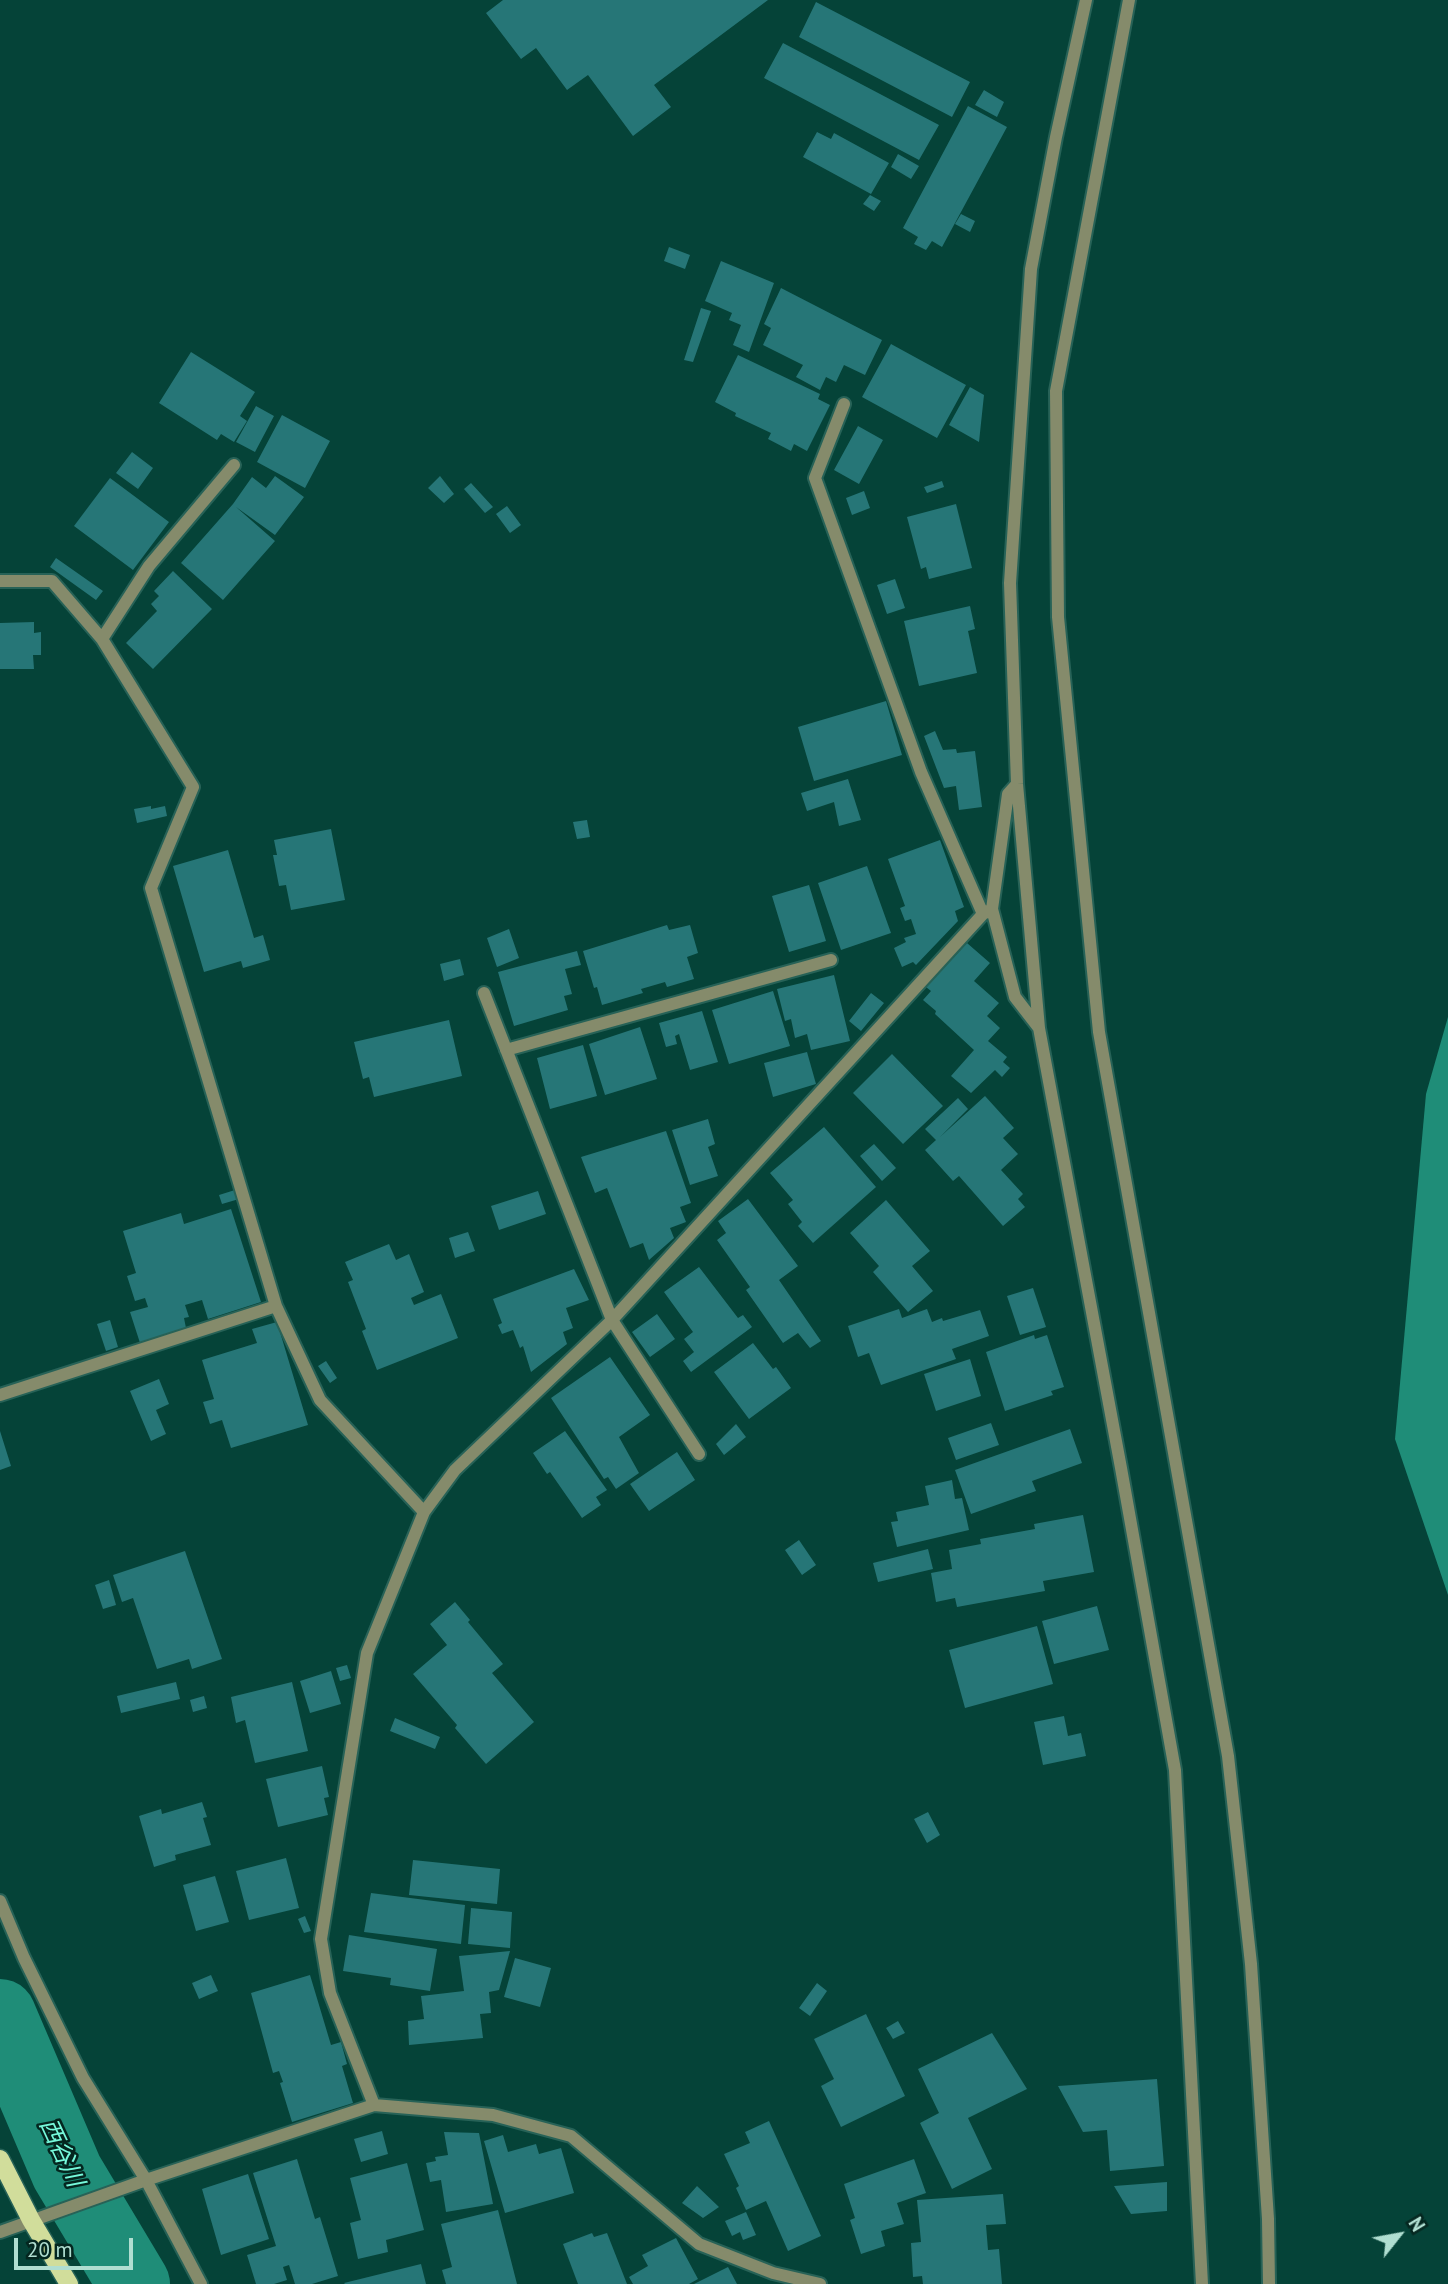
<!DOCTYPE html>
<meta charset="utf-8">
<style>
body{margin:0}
#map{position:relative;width:1448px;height:2284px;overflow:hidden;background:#054338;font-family:"PT Sans",sans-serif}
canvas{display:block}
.north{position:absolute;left:1364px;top:2200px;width:70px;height:70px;-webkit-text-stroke:5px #04261f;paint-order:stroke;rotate:59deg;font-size:19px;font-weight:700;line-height:28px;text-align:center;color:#b0ded1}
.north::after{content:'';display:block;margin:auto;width:24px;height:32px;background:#b0ded1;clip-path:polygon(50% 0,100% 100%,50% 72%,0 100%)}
.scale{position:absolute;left:14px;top:2238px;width:119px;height:32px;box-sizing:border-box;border:4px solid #b0ded1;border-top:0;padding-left:9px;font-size:21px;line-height:24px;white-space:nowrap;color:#b0ded1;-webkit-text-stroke:5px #04261f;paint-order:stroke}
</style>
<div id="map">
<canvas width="1448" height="2284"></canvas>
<div class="north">N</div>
<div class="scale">20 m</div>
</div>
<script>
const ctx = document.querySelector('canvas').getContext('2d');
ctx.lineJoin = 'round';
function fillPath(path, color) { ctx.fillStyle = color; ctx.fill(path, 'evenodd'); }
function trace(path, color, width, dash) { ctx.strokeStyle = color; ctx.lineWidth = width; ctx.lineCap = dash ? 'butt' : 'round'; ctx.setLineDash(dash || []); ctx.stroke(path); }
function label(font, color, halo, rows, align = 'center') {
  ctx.font = font + ' "PT Sans","Noto Sans JP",sans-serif'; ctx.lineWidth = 5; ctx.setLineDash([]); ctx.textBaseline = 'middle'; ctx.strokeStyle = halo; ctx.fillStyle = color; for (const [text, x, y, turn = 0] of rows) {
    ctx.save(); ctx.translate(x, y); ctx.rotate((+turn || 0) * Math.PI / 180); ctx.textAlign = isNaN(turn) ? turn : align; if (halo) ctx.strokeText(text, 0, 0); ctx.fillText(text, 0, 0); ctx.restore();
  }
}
fillPath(new Path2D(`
 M1448 1017V1595L1395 1439 1426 1094Z`), '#1f8d78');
trace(new Path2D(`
 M0 2015 67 2172 134 2284`), '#1f8d78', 72);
fillPath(new Path2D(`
 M503 0H768L654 85 671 107 633 136 588 75 567 90 536 48 521 59 486 13Z
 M816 2 970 82 952 117 799 37Z
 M783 43 939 125 919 160 764 78Z
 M984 90 1004 102 997 117 975 105Z
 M968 106 1007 127 942 247 932 241 926 250 914 244 918 237 903 228Z
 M817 132 831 139 834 133 889 163 871 194 803 157Z
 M898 154 919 166 911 179 891 167Z
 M870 195 881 201 874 211 863 204Z
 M961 214 975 221 970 232 955 224Z
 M669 247 690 255 685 269 664 261Z
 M721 261 774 283 749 352 733 345 741 325 729 320 732 313 705 301Z
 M781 288 882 340 865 375 844 365 836 382 826 377 820 390 796 377 803 365 763 345 771 328 764 324Z
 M701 308 711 311 693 362 684 360Z
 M891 344 966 385 937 438 862 397Z
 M191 352 255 392 240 416 247 421 234 442 221 434 217 440 159 403Z
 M738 355 820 394 818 399 830 405 807 451 794 444 791 451 768 439 771 433 735 416 736 413 715 402Z
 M970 387 984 395 979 442 949 425Z
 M256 406 274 416 255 452 236 442Z
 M282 415 330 441 305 488 257 462Z
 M858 426 883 440 859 484 834 470Z
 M132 452 153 468 138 489 116 473Z
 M275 476 304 497 275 535 236 507 275 541 223 600 181 563 233 504 252 477 266 488Z
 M440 476 454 494 444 503 428 488Z
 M110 478 169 522 133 570 74 526Z
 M942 481 944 487 927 493 924 487Z
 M471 483 493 507 485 513 464 489Z
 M864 491 870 508 852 515 846 498Z
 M956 504 972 568 929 579 926 567 921 569 907 517Z
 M507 506 521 525 510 533 496 514Z
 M56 558 103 591 96 600 50 567Z
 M173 571 212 609 153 669 126 643 157 611 151 604 159 596 154 591Z
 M895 579 905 608 887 614 877 585Z
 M970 606 975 629 968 631 977 673 919 686 904 621Z
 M34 622V633L41 632V655H33L34 669H0V623Z
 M886 701 902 755 814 781 798 727Z
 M935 731 943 750 956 749 957 753 975 751 982 807 959 810 956 786 944 788 924 736Z
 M848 779 861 820 839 826 834 802 807 811 801 793Z
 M151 806V809L165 806 167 816 137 823 134 809Z
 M587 820 590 837 577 839 573 822Z
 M331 829 345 900 291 910 286 885 279 886 273 855H277L274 840Z
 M940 840 964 907 955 911 958 921 916 965 913 962 902 967 894 948 906 942 904 938 916 934 911 919 905 921 900 908 905 906 888 859Z
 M228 850 254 938 263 935 270 960 243 968 241 961 204 972 173 866Z
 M867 866 891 933 841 950 818 883Z
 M809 885 826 941 789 952 772 896Z
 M667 925 669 930 690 925 698 953 687 957 694 979 667 987 665 982 641 989 643 993 602 1005 597 987 594 988 583 951Z
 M509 929 519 958 497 967 487 938Z
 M967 943 990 963 974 981 999 1003 987 1016 1000 1028 988 1041 1007 1057 1003 1062 1010 1068 1002 1077 995 1070 971 1093 951 1076 974 1050 935 1014 936 1011 923 1000 931 991 926 987Z
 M577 951 581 965 565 969 572 994 564 996 568 1010 514 1026 498 972Z
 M460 959 464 975 444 981 440 964Z
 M834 975 850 1041 811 1050 807 1034 795 1038 791 1019 785 1021 777 989Z
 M773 991 790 1046 729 1064 712 1010Z
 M871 993 884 1003 861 1031 849 1021Z
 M702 1011 718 1062 690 1070 679 1034 675 1036 677 1044 666 1047 659 1023Z
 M449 1020 462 1076 374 1097 369 1077 363 1079 354 1042Z
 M640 1027 657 1079 605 1095 589 1044Z
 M583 1045 597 1096 550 1109 537 1058Z
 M807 1052 816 1084 773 1097 764 1063Z
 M892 1054 943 1106 903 1144 853 1093Z
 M985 1096 1014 1128 1003 1138 1018 1154 1001 1170 1023 1194 1018 1199 1025 1207 1003 1226 959 1176 953 1181 925 1150 936 1140 925 1129 958 1098 968 1109 940 1137Z
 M708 1119 715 1144 708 1147 718 1176 690 1185 672 1130Z
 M824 1127 876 1187 813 1243 798 1226 802 1222 788 1204 793 1200 770 1173Z
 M666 1131 691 1203 680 1207 686 1222 670 1228 674 1238 649 1260 643 1243 630 1248 607 1188 595 1193 581 1157Z
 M874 1144 896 1168 882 1181 860 1156Z
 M235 1190 239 1199 222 1204 219 1195Z
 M538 1191 546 1214 499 1230 491 1206Z
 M748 1199 798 1266 779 1280 821 1341 810 1348 798 1333 783 1343 746 1290 750 1287 717 1240 726 1233 718 1221Z
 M886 1200 930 1251 912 1266 933 1291 908 1312 873 1272 879 1266 850 1233Z
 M231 1209 261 1302 208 1319 202 1300 185 1305 189 1317 184 1318 186 1328 140 1343 130 1312 148 1307 145 1298 135 1301 127 1276 136 1273 123 1231 181 1213 184 1224Z
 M468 1232 475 1251 455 1258 449 1238Z
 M389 1244 396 1260 409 1254 424 1292 411 1298 414 1305 441 1294 458 1338 377 1370 362 1331 366 1329 348 1282 353 1280 345 1262Z
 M699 1267 738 1318 743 1315 752 1327 691 1372 683 1361 694 1352 684 1339 693 1332 664 1292Z
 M574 1269 589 1300 566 1308 573 1328 563 1332 567 1344 531 1372 523 1346 520 1348 513 1330 502 1334 498 1325 502 1323 493 1299Z
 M1033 1288 1046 1327 1020 1335 1007 1296Z
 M899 1309 902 1318 927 1309 932 1322 942 1318 943 1321 980 1310 989 1336 952 1349 956 1359 881 1385 869 1353 858 1357 848 1326Z
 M657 1314 675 1339 650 1357 632 1332Z
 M110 1320 118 1347 106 1351 97 1324Z
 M277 1322 308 1425 231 1448 222 1420 210 1424 203 1402 214 1399 202 1360 257 1343 252 1329Z
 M1034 1335 1035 1339 1047 1335 1064 1387 1051 1391 1053 1395 1005 1411 986 1352Z
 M753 1343 773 1369 776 1367 791 1388 749 1419 714 1372Z
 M610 1357 650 1415 619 1437 639 1473 616 1489 608 1477 604 1479 551 1398Z
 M970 1359 981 1396 936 1411 924 1374Z
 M326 1361 337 1378 330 1383 318 1366Z
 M159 1379 169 1404 156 1410 166 1434 151 1441 130 1391Z
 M991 1423 999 1445 956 1460 948 1438Z
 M736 1424 746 1437 724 1455 716 1444Z
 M1070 1429 1082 1463 1032 1481 1036 1491 971 1514 955 1470Z
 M0 1431 11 1466 0 1470Z
 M565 1431 607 1490 596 1497 601 1505 582 1518 550 1472 547 1474 533 1453Z
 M677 1452 695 1480 649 1511 630 1484Z
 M952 1480 955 1499 962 1498 969 1530 897 1547 891 1522 898 1521 896 1512 929 1505 925 1486Z
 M1083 1515 1094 1572 1043 1581 1045 1591 957 1607 955 1598 936 1602 931 1573 952 1569 949 1550 981 1544 980 1539 1035 1529 1034 1524Z
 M799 1540 816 1565 802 1575 785 1550Z
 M928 1549 933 1569 878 1582 873 1563Z
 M185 1551 222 1659 192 1669 189 1659 157 1669 133 1598 122 1602 113 1575Z
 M109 1580 116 1605 103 1609 95 1585Z
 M455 1602 470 1620 468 1622 503 1664 492 1673 534 1722 486 1764 455 1728 457 1725 413 1674 447 1645 430 1624Z
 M1097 1606 1109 1650 1054 1664 1042 1621Z
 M1037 1626 1053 1684 965 1708 949 1650Z
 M347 1665 351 1678 340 1681 336 1668Z
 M331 1671 341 1704 310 1713 300 1681Z
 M176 1682 180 1699 121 1713 117 1696Z
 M292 1682 308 1751 255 1763 245 1720 236 1723 231 1697Z
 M204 1696 207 1708 193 1712 190 1700Z
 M1064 1716 1068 1736 1081 1733 1086 1756 1043 1765 1034 1722Z
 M395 1718 440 1737 435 1749 390 1731Z
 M322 1766 329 1797 324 1798 328 1815 278 1827 266 1779Z
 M202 1802 207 1817 203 1818 211 1845 175 1855 176 1860 154 1867 139 1816 161 1809 162 1814Z
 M928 1812 940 1835 927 1843 914 1819Z
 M286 1858 299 1908 249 1920 236 1871Z
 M413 1860 500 1869 497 1904 409 1895Z
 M215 1876 229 1922 196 1931 183 1885Z
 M371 1893 465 1905 461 1944 364 1932Z
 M471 1908 512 1912 510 1948 468 1944Z
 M305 1916 311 1931 304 1933 298 1919Z
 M349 1935 437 1949 430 1991 390 1985 391 1978 343 1971Z
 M510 1951 499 1990 489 1992 491 2013 480 2014 483 2038 409 2045 408 2021 424 2019 421 1996 464 1991 459 1956Z
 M515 1958 551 1968 540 2007 504 1997Z
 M211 1975 218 1991 199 1999 192 1983Z
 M310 1975 331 2045 341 2042 347 2064 342 2066 353 2103 292 2122 280 2083 283 2082 279 2071 273 2073 251 1993Z
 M817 1983 827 1991 810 2016 799 2008Z
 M866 2014 905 2096 841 2127 821 2086 834 2079 814 2039Z
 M898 2021 905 2033 893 2039 886 2028Z
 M992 2033 1027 2089 968 2118 992 2169 952 2189 920 2123 939 2113 918 2069Z
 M1157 2079 1164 2166 1110 2171 1107 2130 1083 2132 1058 2086Z
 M769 2121 821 2236 788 2251 766 2201 746 2210 736 2188 739 2186 724 2154 750 2143 745 2132Z
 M382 2131 388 2154 361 2162 354 2139Z
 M444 2132 479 2133 493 2204 446 2212 441 2180 430 2182 426 2163 436 2161 435 2157 448 2155Z
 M503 2135 508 2152 536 2144 539 2154 561 2148 574 2193 505 2213 484 2141Z
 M297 2159 315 2219 320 2217 338 2276 312 2284H295L289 2265 283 2267 287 2280 274 2284H256L247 2255 276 2246 253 2173Z
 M914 2159 926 2193 897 2203 904 2224 881 2231 885 2246 861 2254 850 2220 855 2218 844 2184Z
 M407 2163 424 2230 386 2240 388 2252 358 2259 350 2223 361 2220 350 2178Z
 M248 2174 269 2239 221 2255 202 2189Z
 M1167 2182V2211L1131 2214 1114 2186Z
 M697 2186 719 2207 703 2218 682 2203Z
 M1003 2194 1006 2224 986 2225 988 2250 999 2249 1002 2284H923L922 2276 913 2277 911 2243 921 2242 917 2200Z
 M498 2210 517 2284H446L442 2270 452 2267 441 2224Z
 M746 2212 756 2235 743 2240 740 2232 732 2236 725 2221Z
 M592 2233 594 2237 607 2233 627 2284H578L563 2244Z
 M676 2238 698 2279 689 2284H633L629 2277 648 2266 642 2255Z
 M421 2264 426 2284H345L344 2283Z
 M728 2267 737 2284H694Z`), '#267677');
const minor = new Path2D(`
 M1086 0 1056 137 1031 269 1010 583 1017 784 1039 1028 1121 1468 1175 1770 1202 2284
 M1129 0 1056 391 1058 617 1099 1032 1228 1756 1251 1964 1268 2219 1269 2284
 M844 404 815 478 921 772 983 914
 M0 581H52L102 639 193 787 151 888 276 1306 320 1400 424 1512
 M102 639 149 566 234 465
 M1017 784 1008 794 992 909 1015 997 1039 1028
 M484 993 612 1320 699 1454
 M506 1050 831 960
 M0 1395 276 1306
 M0 1901 24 1958 83 2078 146 2180 201 2284
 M374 2105 330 1993 321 1939 367 1653 424 1512 455 1470 612 1320 983 914 992 909
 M0 2232 146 2180 374 2105 493 2115 571 2136 699 2244 773 2273 820 2284`);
const major = new Path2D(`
 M0 2159 31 2220 69 2284`);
trace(minor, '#276257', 16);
trace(major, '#276257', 21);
trace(minor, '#858b6b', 12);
trace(major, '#d1dd9b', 18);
label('italic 24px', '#77fadc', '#04261f', [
 ["西谷川",61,2153,65]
]);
</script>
